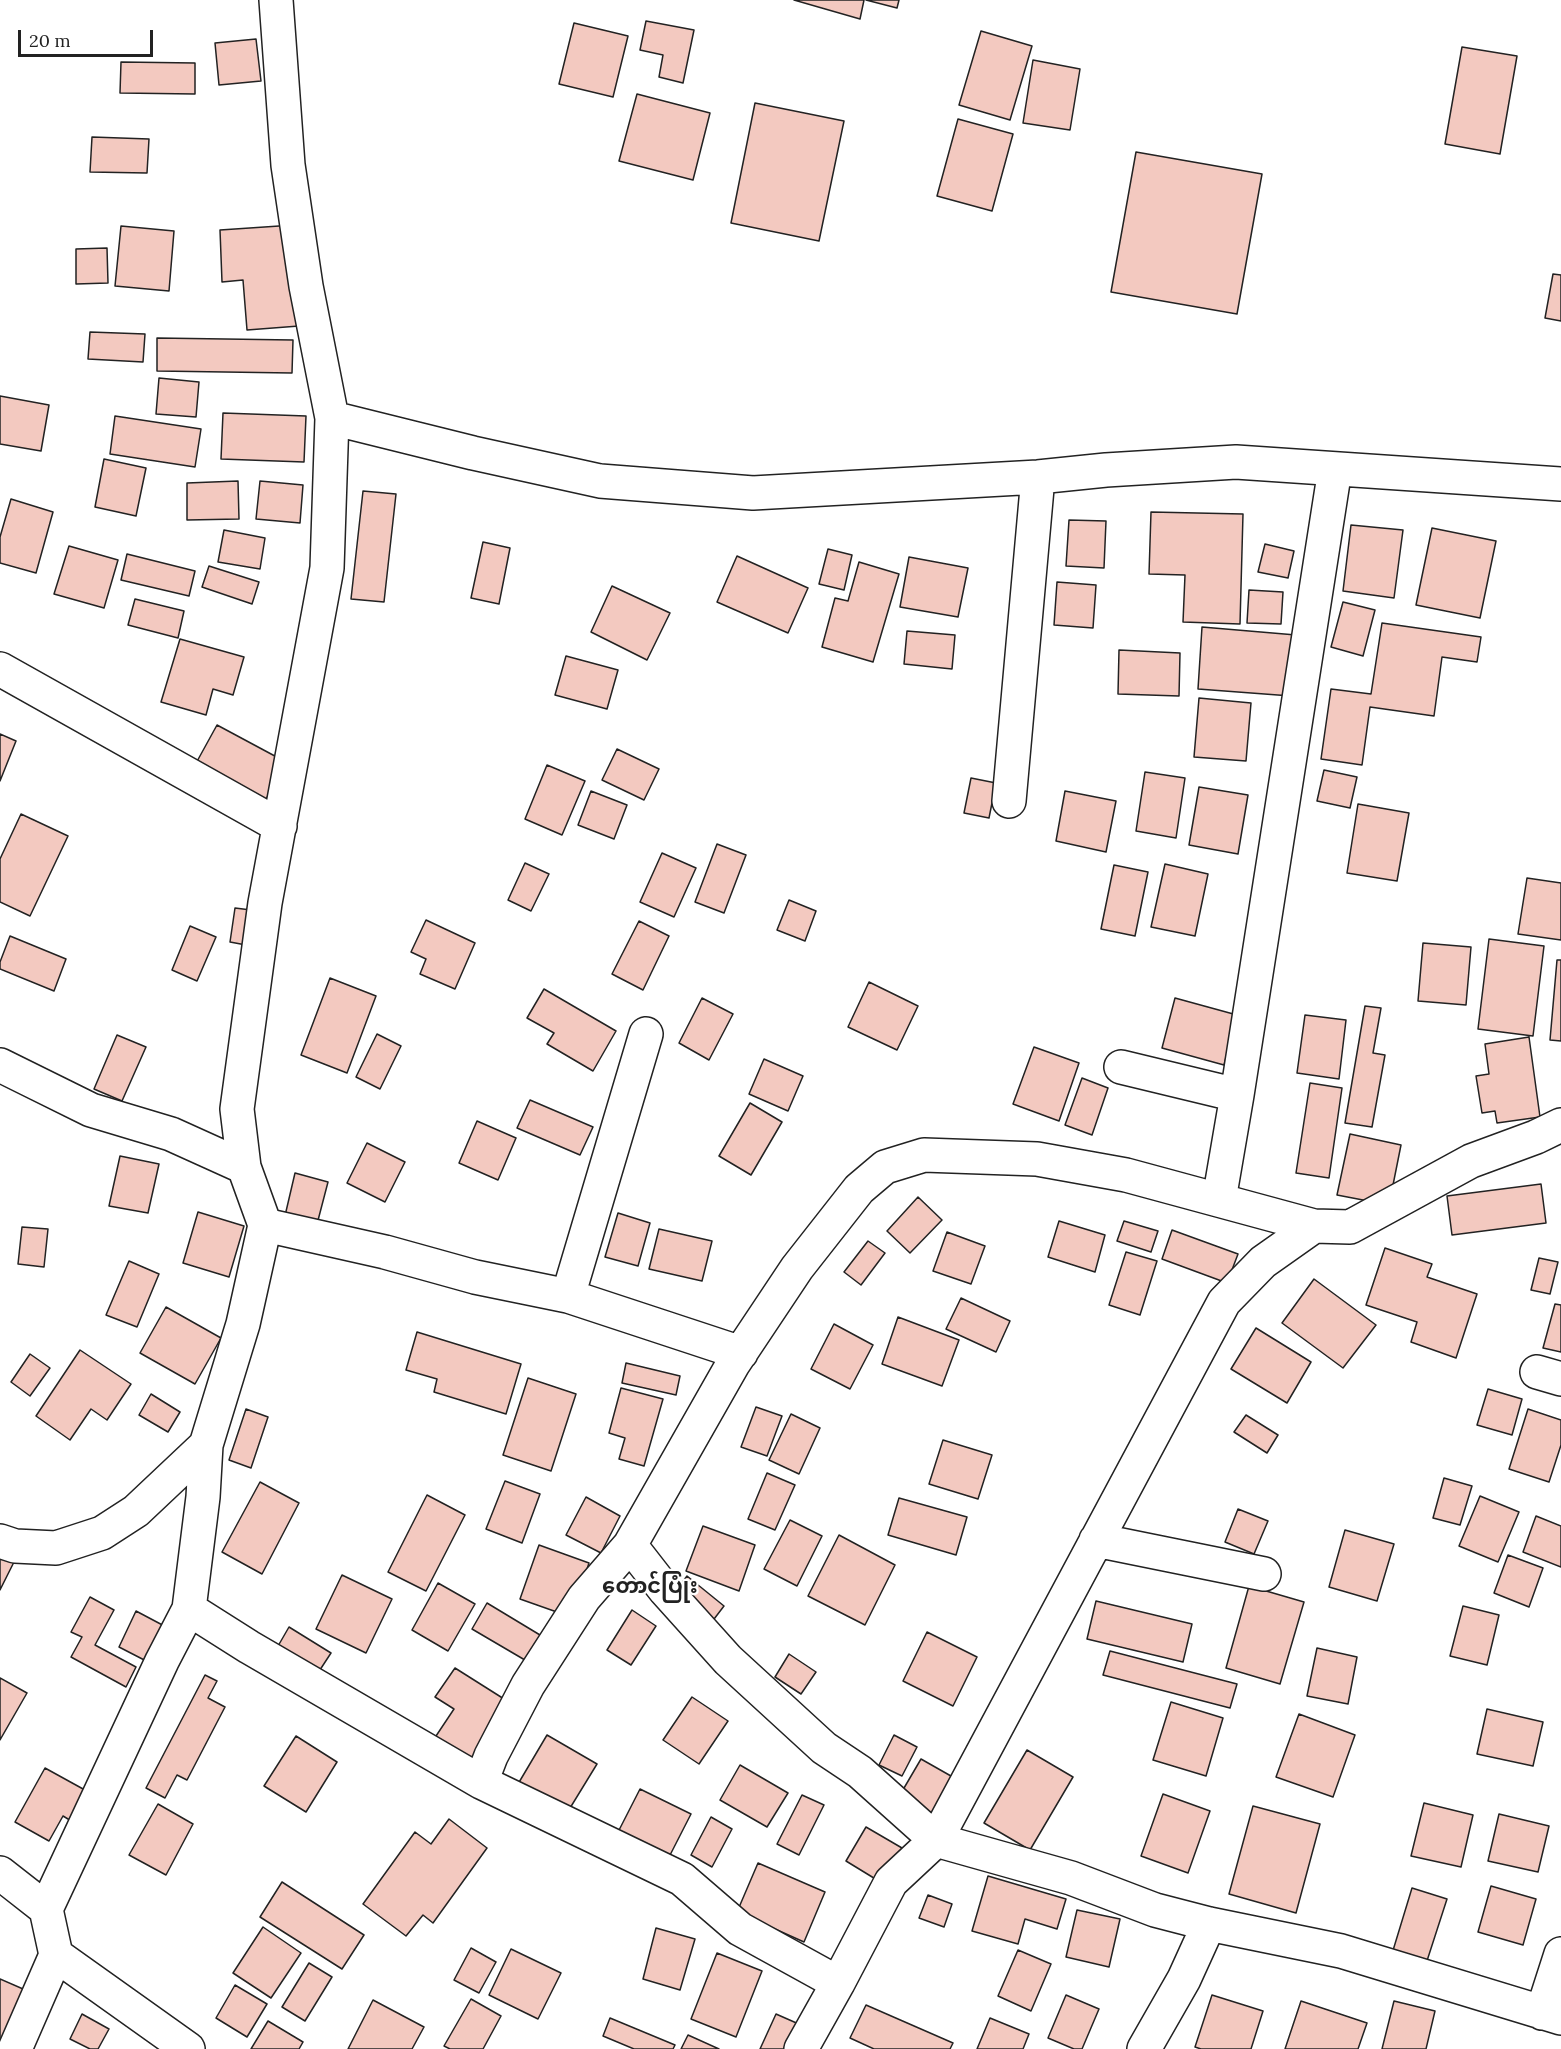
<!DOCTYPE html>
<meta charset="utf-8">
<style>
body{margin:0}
#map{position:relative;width:1561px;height:2049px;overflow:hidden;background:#fff;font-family:Lora,serif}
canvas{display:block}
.scale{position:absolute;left:18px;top:30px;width:135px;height:27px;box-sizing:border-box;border:3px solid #222;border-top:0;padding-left:8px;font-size:18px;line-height:21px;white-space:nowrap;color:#222;-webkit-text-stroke:4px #fff;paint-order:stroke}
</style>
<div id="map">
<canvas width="1561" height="2049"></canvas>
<div class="scale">20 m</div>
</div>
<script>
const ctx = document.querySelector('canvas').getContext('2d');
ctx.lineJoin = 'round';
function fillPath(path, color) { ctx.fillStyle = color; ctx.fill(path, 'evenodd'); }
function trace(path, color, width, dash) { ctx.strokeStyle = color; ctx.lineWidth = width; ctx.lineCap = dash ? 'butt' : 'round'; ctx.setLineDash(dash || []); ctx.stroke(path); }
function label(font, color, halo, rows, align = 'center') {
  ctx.font = font + ' Lora,"Noto Sans Myanmar",serif'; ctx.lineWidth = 4.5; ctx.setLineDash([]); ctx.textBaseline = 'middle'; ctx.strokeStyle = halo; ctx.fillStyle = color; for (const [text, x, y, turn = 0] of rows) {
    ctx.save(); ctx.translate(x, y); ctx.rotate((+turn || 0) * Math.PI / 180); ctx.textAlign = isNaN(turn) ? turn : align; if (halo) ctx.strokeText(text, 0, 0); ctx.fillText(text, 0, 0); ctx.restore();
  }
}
const building = new Path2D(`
 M794 0H864L860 19Z
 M866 0H899L897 8Z
 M646 21 694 30 683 83 659 77 663 55 640 50Z
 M574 23 628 36 613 97 559 84Z
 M981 31 1032 46 1010 120 959 105Z
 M256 39 261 81 219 85 215 43Z
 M1462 47 1517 56 1500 154 1445 144Z
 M1033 60 1080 69 1070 130 1023 123Z
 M121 62 195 63V94L120 93Z
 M637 94 710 113 693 180 619 161Z
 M755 103 844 121 819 241 731 223Z
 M958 119 1013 134 992 211 937 196Z
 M92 137 149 139 147 173 90 172Z
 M1136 152 1262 174 1237 314 1111 292Z
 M294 225 299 326 247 330 243 280 222 282 220 230Z
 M121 226 174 231 169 291 115 286Z
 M107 248 108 283 76 284V249Z
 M1553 274 1561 275V321L1545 318Z
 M90 332 145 334 143 362 88 359Z
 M157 338 293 340 292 373 157 371Z
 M159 378 199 382 196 417 156 414Z
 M0 396 49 405 41 451 0 444Z
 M223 413 306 416 304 462 221 459Z
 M115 416 201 429 195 467 110 454Z
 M104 459 146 468 136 516 95 507Z
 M238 481 239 519 187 520V483Z
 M260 481 303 485 300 523 256 519Z
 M363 491 396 494 384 602 351 599Z
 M11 499 53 512 36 573 0 563V537Z
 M1151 512 1243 514 1240 624 1183 622 1185 575 1149 574Z
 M1069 520 1106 521 1104 568 1066 566Z
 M1351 525 1403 530 1394 598 1343 591Z
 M1432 528 1496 541 1480 618 1416 605Z
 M224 530 265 538 260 569 218 562Z
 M483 542 510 548 499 604 471 598Z
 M1265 544 1294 551 1288 578 1258 572Z
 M69 546 118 560 104 608 54 594Z
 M828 549 852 555 844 590 819 584Z
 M127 554 195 571 189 596 121 580Z
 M737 556 808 588 788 633 717 602Z
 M909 557 968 568 958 617 900 607Z
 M859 562 899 574 873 662 822 647 835 598 848 601Z
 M209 566 259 582 252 604 202 587Z
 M1057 582 1096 585 1093 628 1054 625Z
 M612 586 670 613 647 660 591 632Z
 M1249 590 1283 592 1281 624 1247 623Z
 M135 599 184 611 178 638 128 625Z
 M1343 602 1375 610 1363 656 1331 647Z
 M1382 623 1481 637 1477 662 1442 657 1434 716 1370 707 1362 765 1321 759 1331 689 1371 694Z
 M1202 627 1296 635 1291 696 1198 689Z
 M907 631 955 635 952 669 904 664Z
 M180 639 244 657 233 695 213 689 206 715 161 702Z
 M1119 650 1180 653 1179 696 1118 694Z
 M566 656 618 670 607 709 555 695Z
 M1199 698 1251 703 1246 761 1194 757Z
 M217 725 286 762 264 803 195 765Z
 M0 734 16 741 0 781Z
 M617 749 659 769 644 800 602 780Z
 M547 765 585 781 562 835 525 819Z
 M1324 770 1357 777 1350 808 1317 801Z
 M1145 772 1185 778 1176 838 1136 831Z
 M971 778 996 783 989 818 964 813Z
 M1199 787 1248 795 1238 854 1189 845Z
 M591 791 627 805 614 839 578 825Z
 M1065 791 1116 801 1106 852 1056 841Z
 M1358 804 1409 813 1397 881 1347 873Z
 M21 814 68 836 30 916 0 902V859Z
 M717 844 746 855 724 913 695 902Z
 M662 853 696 868 674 917 640 902Z
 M525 863 549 874 531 911 508 900Z
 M1165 864 1208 874 1195 936 1151 927Z
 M1114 865 1148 872 1135 936 1101 929Z
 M1527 878 1561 883V940L1518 934Z
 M789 900 816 911 805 941 777 930Z
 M235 908 251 910 246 945 230 942Z
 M426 920 475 943 455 989 420 974 426 959 411 952Z
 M639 921 669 936 643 990 612 974Z
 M190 926 216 937 197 981 172 970Z
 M10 936 66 959 54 991 0 969V962Z
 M1489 939 1544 946 1533 1036 1478 1029Z
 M1423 943 1471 947 1466 1005 1418 1001Z
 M1557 960H1561V1041L1550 1040Z
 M330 978 376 996 347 1073 301 1055Z
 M869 982 918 1006 897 1050 848 1027Z
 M544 989 616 1031 593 1071 547 1044 554 1033 527 1018Z
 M702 998 733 1014 709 1060 679 1043Z
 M1175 998 1237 1015 1224 1065 1162 1048Z
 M1365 1006 1381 1008 1373 1053 1385 1055 1372 1127 1345 1123Z
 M1305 1015 1346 1020 1339 1079 1297 1073Z
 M377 1034 401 1046 380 1089 356 1077Z
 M117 1035 146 1047 122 1101 94 1089Z
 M1529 1037 1540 1117 1497 1123 1495 1111 1482 1113 1476 1076 1489 1074 1485 1044Z
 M1034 1047 1079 1063 1059 1121 1013 1104Z
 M764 1059 803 1076 788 1111 749 1094Z
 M1082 1078 1108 1088 1092 1135 1065 1125Z
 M1310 1083 1342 1088 1329 1178 1296 1173Z
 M530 1100 593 1127 580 1155 517 1128Z
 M750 1103 782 1122 751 1175 719 1156Z
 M477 1121 516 1138 498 1180 459 1163Z
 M1350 1134 1401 1145 1389 1205 1337 1195Z
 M367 1143 405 1162 385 1202 347 1183Z
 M120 1156 159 1164 148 1213 109 1206Z
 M295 1173 328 1182 316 1228 284 1220Z
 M1541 1184 1546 1223 1452 1235 1447 1196Z
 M918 1197 942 1220 910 1253 887 1231Z
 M198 1212 244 1226 229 1277 183 1263Z
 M618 1213 650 1223 638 1266 605 1257Z
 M1059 1221 1105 1235 1095 1272 1048 1257Z
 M1124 1221 1158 1231 1151 1252 1117 1241Z
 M22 1227 48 1229 44 1267 18 1264Z
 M659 1229 712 1241 702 1281 649 1269Z
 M1172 1230 1238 1254 1227 1283 1162 1259Z
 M947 1232 985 1246 971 1284 933 1271Z
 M868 1241 885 1253 861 1285 844 1272Z
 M1385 1248 1432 1264 1427 1277 1477 1294 1456 1358 1411 1342 1417 1322 1366 1305Z
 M1126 1252 1157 1261 1140 1315 1109 1305Z
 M1539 1258 1558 1262 1550 1294 1531 1290Z
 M129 1261 159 1274 137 1327 106 1315Z
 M1314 1279 1376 1325 1343 1368 1282 1323Z
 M961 1298 1010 1321 996 1352 946 1329Z
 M1555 1304 1561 1305V1352L1543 1348Z
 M166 1307 221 1338 195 1384 140 1353Z
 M898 1317 959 1340 942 1386 882 1364Z
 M834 1324 873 1345 850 1389 811 1369Z
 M1256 1328 1311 1362 1287 1403 1231 1369Z
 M417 1332 521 1364 506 1414 434 1392 437 1379 406 1370Z
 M80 1350 131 1384 107 1420 91 1409 70 1440 36 1416Z
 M30 1354 50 1368 30 1396 11 1382Z
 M626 1363 680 1376 676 1395 622 1383Z
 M528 1378 576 1394 551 1471 503 1455Z
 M621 1388 663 1399 644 1466 619 1459 625 1438 609 1433Z
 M1488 1389 1522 1399 1512 1435 1477 1425Z
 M151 1394 180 1412 168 1432 139 1415Z
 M756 1407 782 1416 767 1456 741 1447Z
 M246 1409 268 1417 251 1468 229 1460Z
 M1528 1409 1561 1420V1445L1549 1482 1509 1469Z
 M791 1414 820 1428 799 1474 769 1460Z
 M1246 1415 1278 1435 1267 1453 1234 1432Z
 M943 1440 992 1455 978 1499 929 1484Z
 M767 1473 795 1485 775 1530 748 1519Z
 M1444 1478 1472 1486 1460 1525 1433 1518Z
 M505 1481 540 1494 522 1543 486 1529Z
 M260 1482 299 1503 262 1574 222 1552Z
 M427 1495 465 1515 426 1591 388 1572Z
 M1480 1496 1519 1512 1498 1562 1459 1546Z
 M586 1497 620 1516 601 1553 566 1535Z
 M899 1498 967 1517 956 1555 888 1535Z
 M1238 1509 1268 1521 1254 1554 1225 1542Z
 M1536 1516 1561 1526V1567L1523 1552Z
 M790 1520 822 1536 797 1586 764 1569Z
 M703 1526 755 1545 739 1591 686 1571Z
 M1345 1530 1394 1544 1377 1601 1329 1587Z
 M839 1535 895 1565 865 1625 808 1596Z
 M539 1545 589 1563 571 1617 520 1599Z
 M0 1552 15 1560 0 1590Z
 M1508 1555 1543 1568 1529 1607 1494 1593Z
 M342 1575 392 1599 366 1653 316 1629Z
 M687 1576 724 1606 711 1623 674 1593Z
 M438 1583 475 1604 448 1651 412 1630Z
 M1249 1586 1304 1602 1280 1684 1226 1668Z
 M90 1597 114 1610 95 1645 136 1667 126 1687 71 1657 82 1637 71 1632Z
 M1096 1601 1192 1624 1183 1662 1087 1639Z
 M487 1603 545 1638 530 1663 472 1629Z
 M1463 1606 1499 1615 1487 1665 1450 1656Z
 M632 1610 656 1626 631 1665 607 1650Z
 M136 1611 170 1629 152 1664 119 1647Z
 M289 1627 331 1653 314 1679 274 1653Z
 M927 1632 977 1657 953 1706 903 1681Z
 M1317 1648 1357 1657 1348 1704 1307 1696Z
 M1110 1651 1237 1684 1230 1708 1103 1675Z
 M789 1654 816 1672 801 1694 775 1677Z
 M455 1668 512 1704 471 1767 432 1742 454 1709 435 1697Z
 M205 1675 217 1681 208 1698 225 1707 187 1780 177 1775 165 1798 146 1788Z
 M0 1678 27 1693 0 1740Z
 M692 1697 728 1721 699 1764 663 1740Z
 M1171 1702 1223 1718 1206 1776 1153 1760Z
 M1487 1709 1543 1722 1533 1766 1477 1754Z
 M1299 1714 1355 1735 1333 1797 1276 1777Z
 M547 1735 597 1764 567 1813 518 1784Z
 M894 1735 917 1747 902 1776 879 1765Z
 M296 1736 337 1762 306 1812 264 1786Z
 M1027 1750 1073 1777 1030 1850 984 1823Z
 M921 1759 958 1780 935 1821 897 1800Z
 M740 1765 788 1793 767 1827 720 1800Z
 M45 1768 94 1795 78 1825 63 1816 49 1841 15 1822Z
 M640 1789 691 1814 667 1861 616 1836Z
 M1163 1794 1210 1811 1188 1873 1141 1856Z
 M802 1795 824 1805 799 1855 777 1844Z
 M1424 1803 1473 1815 1461 1867 1411 1856Z
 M158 1804 193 1824 166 1875 129 1855Z
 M1253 1806 1320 1824 1296 1913 1229 1894Z
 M1499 1814 1549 1826 1538 1872 1488 1861Z
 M711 1817 732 1829 712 1867 691 1855Z
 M449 1819 487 1848 433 1923 423 1915 406 1936 363 1904 415 1832 431 1844Z
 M866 1827 902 1848 882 1883 846 1861Z
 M758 1863 825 1892 804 1942 737 1912Z
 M988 1876 1066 1899 1057 1929 1025 1919 1018 1944 972 1931Z
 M282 1882 364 1935 342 1969 260 1917Z
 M1491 1886 1536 1899 1523 1945 1478 1932Z
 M1412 1888 1447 1899 1425 1967 1391 1957Z
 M928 1895 952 1904 944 1927 919 1918Z
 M1077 1910 1120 1919 1109 1967 1066 1957Z
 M263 1927 301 1953 271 1998 233 1973Z
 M656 1928 695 1939 680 1990 643 1979Z
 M471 1948 496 1962 479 1993 454 1980Z
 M511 1949 561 1973 538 2019 489 1995Z
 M1018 1950 1051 1964 1031 2011 998 1996Z
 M717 1953 762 1971 736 2037 691 2019Z
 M309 1963 332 1977 305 2021 282 2007Z
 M0 1979 30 1992 0 2049Z
 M235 1985 267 2004 247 2037 216 2018Z
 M1066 1995 1099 2009 1082 2049H1074L1048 2038Z
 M1212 1995 1263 2011 1251 2049H1201L1195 2047Z
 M471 1999 501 2016 483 2049H450L444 2046Z
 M373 2000 424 2027 412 2049H348Z
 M1301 2001 1367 2023 1358 2049H1285Z
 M1394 2001 1435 2011 1426 2049H1382Z
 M866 2005 953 2043 950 2049H874L850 2038Z
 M82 2014 109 2029 98 2049H90L70 2039Z
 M776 2014 801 2025 790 2049H760Z
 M610 2018 675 2045 673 2049H634L603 2036Z
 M990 2018 1029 2034 1023 2049H977Z
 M268 2021 303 2042 299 2049H251Z
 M688 2035 719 2049H681Z`);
fillPath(building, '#f3c9c0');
trace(building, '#222', 1.5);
const minor = new Path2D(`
 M332 418 473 453 600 481 753 493 1038 477 1106 470 1236 462 1561 484
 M0 669 280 826
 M1009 801 1038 477
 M0 1065 91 1110 171 1134 244 1167
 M1121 1067 1237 1095
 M1219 1200 1237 1095 1335 469
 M265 1225 385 1252 475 1277 568 1296 741 1353
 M568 1296 646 1034
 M1537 1372 1561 1379
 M1096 1540 1264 1574
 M0 1541 15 1546 56 1548 102 1533 136 1511 206 1445
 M630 1545 665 1590 728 1660 824 1748 860 1772 936 1840 1071 1878 1155 1910 1209 1924 1341 1951 1561 2018
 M189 1609 249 1647 481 1782 682 1879 740 1929 838 1983
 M481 1782 491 1756 528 1685 584 1598 630 1545 733 1364 797 1268 859 1189 885 1167 924 1155 1037 1159 1126 1175 1314 1226
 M0 1873 46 1909
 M56 1955 188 2049
 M1542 2013 1561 1954
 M15 2049 56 1955 46 1909 162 1661 189 1609 203 1497 206 1445 243 1324 265 1225 244 1167 237 1109 265 903 327 568 332 418 306 286 288 165 276 0
 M801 2049 838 1983 891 1882 936 1840 1224 1302 1263 1262 1314 1226 1350 1227 1471 1161 1536 1137 1561 1125
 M1144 2049 1184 1979 1209 1924`);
trace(minor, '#222', 36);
trace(minor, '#fff', 33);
label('bold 21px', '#222', '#fff', [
 ["တောင်ပြုံး",650,1587]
]);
</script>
